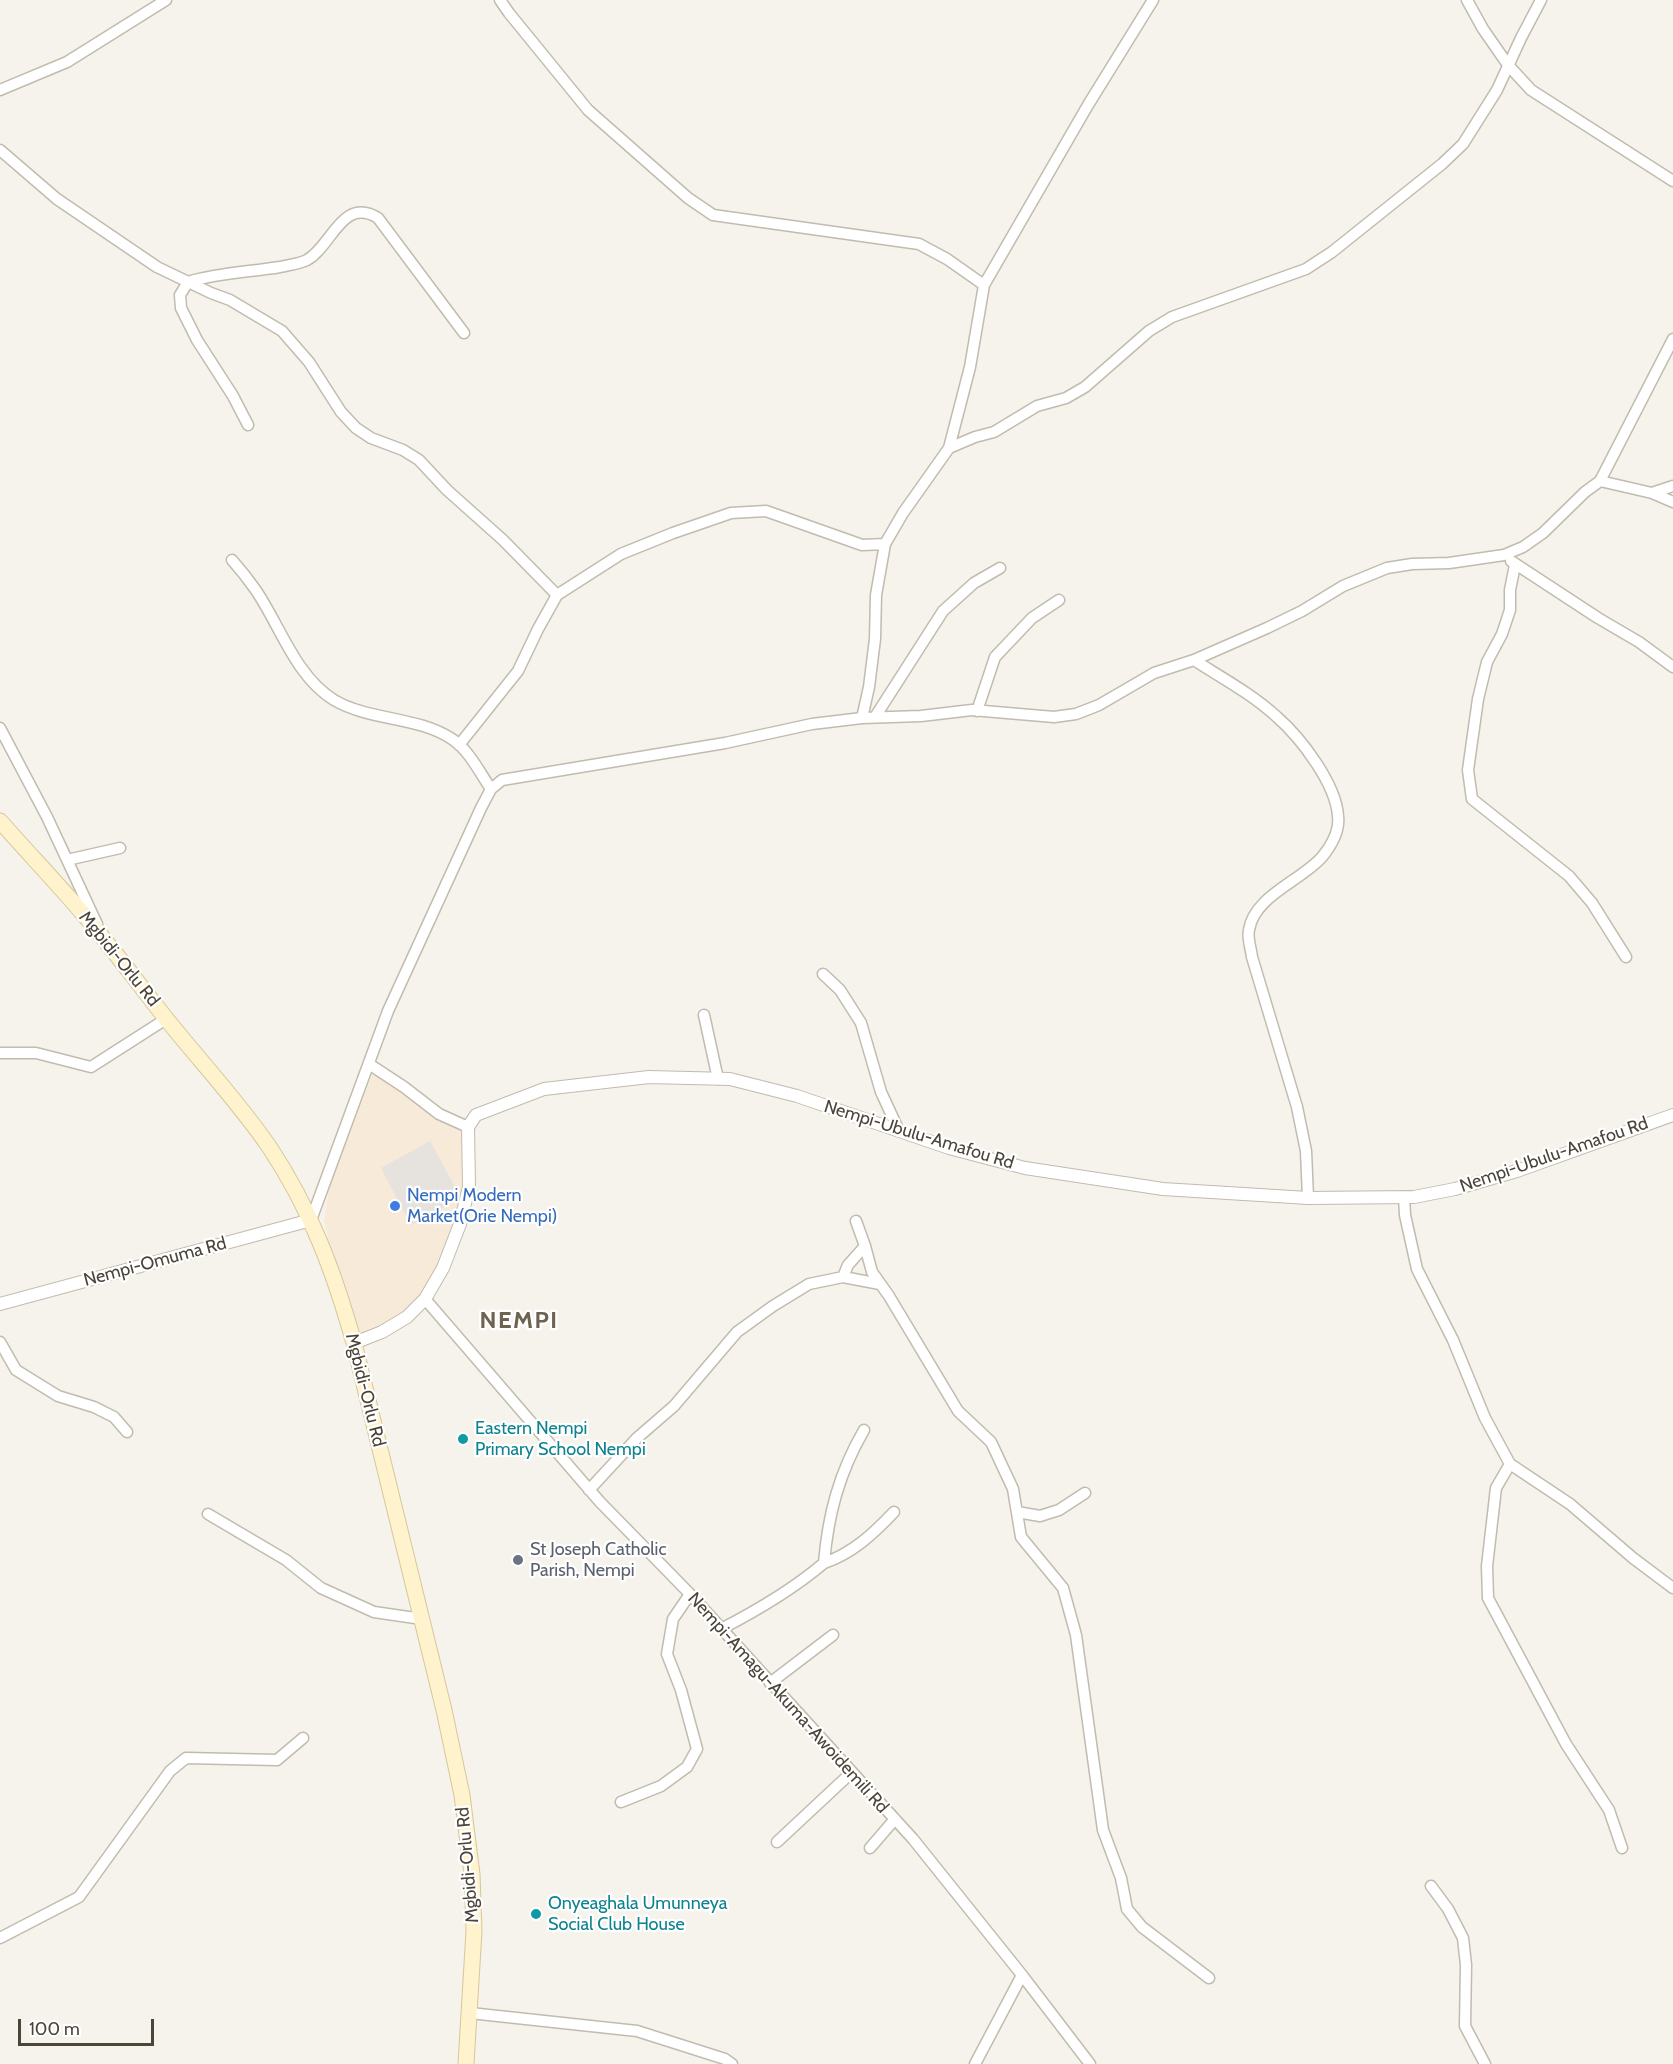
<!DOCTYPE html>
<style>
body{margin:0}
#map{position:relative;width:1673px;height:2064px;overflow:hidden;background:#f6f3ec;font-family:Cabin,sans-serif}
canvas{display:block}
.scale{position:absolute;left:18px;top:2019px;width:136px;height:27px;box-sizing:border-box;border:3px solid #4b4439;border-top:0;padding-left:8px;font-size:18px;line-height:21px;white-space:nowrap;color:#4b4439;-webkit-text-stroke:4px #fff;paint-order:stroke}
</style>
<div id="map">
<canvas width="1673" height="2064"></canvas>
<div class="scale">100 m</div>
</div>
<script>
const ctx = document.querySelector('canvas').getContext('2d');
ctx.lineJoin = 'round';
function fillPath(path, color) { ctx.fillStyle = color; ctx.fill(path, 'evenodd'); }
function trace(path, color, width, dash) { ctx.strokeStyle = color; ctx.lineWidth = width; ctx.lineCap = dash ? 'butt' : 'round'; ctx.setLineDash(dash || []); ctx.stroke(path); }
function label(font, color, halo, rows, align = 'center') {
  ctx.font = font + ' Cabin,sans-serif'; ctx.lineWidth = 4.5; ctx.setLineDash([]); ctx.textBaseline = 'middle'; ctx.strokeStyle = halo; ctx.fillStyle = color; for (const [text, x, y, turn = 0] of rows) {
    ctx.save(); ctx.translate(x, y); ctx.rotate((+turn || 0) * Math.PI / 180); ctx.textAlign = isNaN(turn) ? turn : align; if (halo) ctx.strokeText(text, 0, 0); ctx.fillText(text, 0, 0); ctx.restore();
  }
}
fillPath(new Path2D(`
 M375 1068 468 1127V1193L425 1299 354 1343 324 1220 330 1186Z`), '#f7ead8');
fillPath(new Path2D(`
 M430 1141 461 1198 411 1225 381 1168Z`), '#e6e2dd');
const minor = new Path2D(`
 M500 0 509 13 588 110 688 198 713 215 919 244 947 259 984 285
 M1467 0 1483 29 1508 65 1531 90 1673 181
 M0 90 67 62 166 0
 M0 150 57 199 157 267 211 293 230 300 282 331 309 362 341 412 356 428 371 438 403 450 419 460 447 490 503 540 557 595
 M248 425 233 396 197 340 181 308 180 295 188 282C217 273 249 272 280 267 288 265 299 264 307 260 332 246 342 196 378 218L464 333
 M949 448 975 437 994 432 1037 406 1066 398 1085 387 1149 331 1172 317 1306 269 1332 252 1442 164 1463 144 1497 90 1521 38 1541 0
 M1600 481 1652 493 1673 486
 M1652 493 1673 502
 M232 560C240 569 248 579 255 589 280 625 295 676 334 700 370 721 417 716 452 739 469 750 480 773 491 789
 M1511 561 1598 618 1639 642 1673 667
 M1515 565 1510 590V610L1502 634 1487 662 1478 699 1468 770 1472 799 1569 876 1592 903 1626 957
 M1194 660C1222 678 1252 694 1277 717 1301 738 1336 784 1338 816 1340 832 1331 846 1322 857 1301 881 1254 896 1249 930 1247 938 1251 948 1252 957L1297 1107 1306 1151 1308 1198
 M977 711 995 657 1032 618 1059 600
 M875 717 943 611 974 583 1000 568
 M862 718 869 687 875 639 876 595 885 544 903 513 949 448 970 367 984 285 1088 105 1153 0
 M0 728 47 817 97 924
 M459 745 518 671 538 629 557 595 621 554 673 533 731 513 766 511 862 545 885 544
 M67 860 120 848
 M823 974 840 990 861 1023 881 1092 899 1131
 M704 1015 718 1079
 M0 1053H36L91 1067 166 1019
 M369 1064 404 1087 439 1114 468 1127
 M1404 1197 1405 1215 1417 1269 1453 1340 1485 1418 1510 1464 1570 1504 1633 1558 1673 1588
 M311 1220 388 1011 481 808 491 789 502 780 725 743 812 724 862 718 921 716 972 710 1054 717 1076 714 1099 705 1154 673 1194 660 1267 628 1302 611 1343 586 1387 568 1412 564 1449 563 1504 555 1523 547 1543 533 1585 492 1600 481 1673 339
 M856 1221 865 1246 872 1272 889 1296 958 1411 991 1442 1013 1489 1021 1537 1063 1588 1076 1635 1103 1830 1121 1878 1127 1909 1142 1927 1209 1978
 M843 1277 848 1265 865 1246
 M425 1299 600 1502 690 1594 913 1839 1022 1975 1090 2064
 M0 1342 16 1370 58 1396 94 1407 114 1417 127 1432
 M1510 1464 1496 1488 1487 1566 1488 1598 1566 1744 1609 1810 1622 1848
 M589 1490 637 1438 674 1406 737 1332 773 1306 809 1284 843 1277 880 1284
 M1017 1512 1040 1516 1059 1510 1085 1493
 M208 1514 286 1560 321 1588 374 1612 422 1619
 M824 1563C853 1553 873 1534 894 1512
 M721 1629C758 1610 792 1590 824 1563 828 1515 839 1473 864 1430
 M770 1683 833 1635
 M621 1802 661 1786 687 1767 697 1749 681 1690 667 1654 673 1619 690 1594
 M777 1842 852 1772
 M870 1848 895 1819
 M1431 1886 1448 1909 1463 1938 1466 1965 1465 2026 1485 2064
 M0 1938 79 1897 170 1771 186 1758 277 1760 303 1738
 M470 2013 637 2031 725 2059 732 2064
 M975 2064 1022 1975`);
const tertiary = new Path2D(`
 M0 1304 311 1220
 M354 1343 382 1332 407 1317 425 1299 443 1268 460 1224 469 1187 468 1127 476 1115 544 1089 649 1077 730 1079 797 1096 949 1148 1025 1168 1163 1189 1308 1198 1414 1197 1455 1189 1517 1171 1673 1115`);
const secondary = new Path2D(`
 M0 821C28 853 58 884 85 916 113 949 138 983 164 1016 199 1060 238 1101 270 1148 311 1210 334 1272 354 1343L444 1710 462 1795 472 1874 474 1931 466 2064`);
trace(minor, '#c2bbae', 13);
trace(tertiary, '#c2bbae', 14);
trace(secondary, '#d6c79b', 17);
trace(minor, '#fff', 10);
trace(tertiary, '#fff', 12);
trace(secondary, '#fff3cd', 15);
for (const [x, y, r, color] of [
 [395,1206,6,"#3f7fe0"],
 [463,1439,6,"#0f9aa8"],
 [518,1560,6,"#6b7280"],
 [536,1914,6,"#0f9aa8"]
]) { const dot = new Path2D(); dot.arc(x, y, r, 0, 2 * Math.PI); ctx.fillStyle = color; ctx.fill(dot); trace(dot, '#fff', 2); }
label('18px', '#4b4439', '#fff', [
 ["Mgbidi-Orlu Rd",119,959,51],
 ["Nempi-Ubulu-Amafou Rd",919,1135,17],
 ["Nempi-Ubulu-Amafou Rd",1554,1155,-19],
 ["Nempi-Omuma Rd",155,1262,-15],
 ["Mgbidi-Orlu Rd",365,1390,76],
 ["Nempi-Amagu-Akuma-Awoidemili Rd",788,1703,48],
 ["Mgbidi-Orlu Rd",468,1865,-95]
]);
label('18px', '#366cbe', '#fff', [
 ["Nempi Modern",407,1196],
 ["Market(Orie Nempi)",407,1217]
], 'left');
label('18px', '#0d838f', '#fff', [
 ["Eastern Nempi",475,1429],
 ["Primary School Nempi",475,1450],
 ["Onyeaghala Umunneya",548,1904],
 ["Social Club House",548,1925]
], 'left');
label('18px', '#5b616d', '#fff', [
 ["St Joseph Catholic",530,1550],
 ["Parish, Nempi",530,1571]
], 'left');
ctx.letterSpacing = '1.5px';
label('bold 24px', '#6e6250', '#fff', [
 ["NEMPI",519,1321]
]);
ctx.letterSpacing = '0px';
</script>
